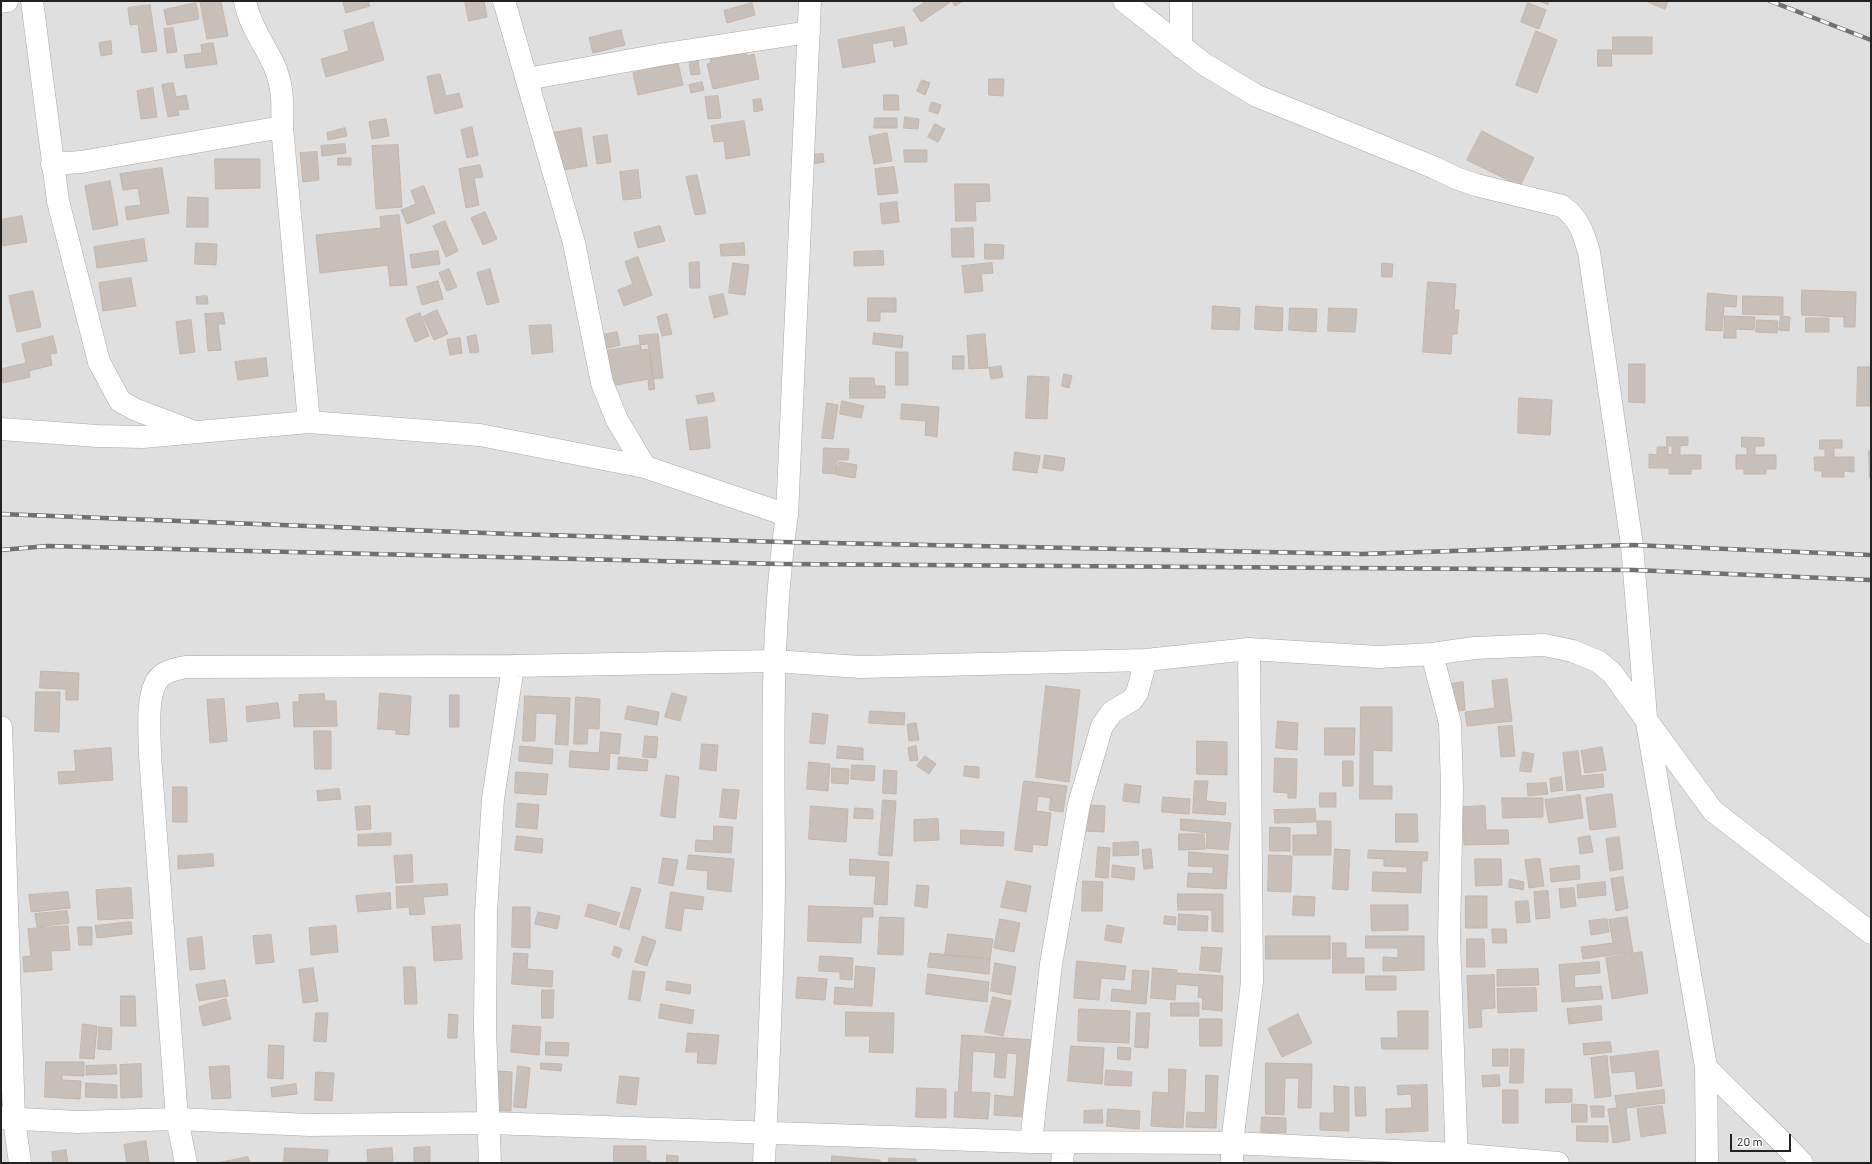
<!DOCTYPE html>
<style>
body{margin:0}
#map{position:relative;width:1872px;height:1164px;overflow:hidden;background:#f2efe9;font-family:Barlow,sans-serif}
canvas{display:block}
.frame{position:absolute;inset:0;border:2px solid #222;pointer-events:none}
.scale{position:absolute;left:1730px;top:1134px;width:61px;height:18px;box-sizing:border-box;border:2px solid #222;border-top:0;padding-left:5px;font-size:12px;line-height:14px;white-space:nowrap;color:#222;-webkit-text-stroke:3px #fff;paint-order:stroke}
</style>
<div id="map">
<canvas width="1872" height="1164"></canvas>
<div class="frame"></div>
<div class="scale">20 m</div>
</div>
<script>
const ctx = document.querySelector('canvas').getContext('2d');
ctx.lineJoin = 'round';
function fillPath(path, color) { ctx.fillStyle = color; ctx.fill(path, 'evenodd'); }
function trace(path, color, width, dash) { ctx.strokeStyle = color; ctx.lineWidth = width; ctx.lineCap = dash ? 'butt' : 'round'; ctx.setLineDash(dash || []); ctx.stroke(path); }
fillPath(new Path2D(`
 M1 1H1871V1163H1Z`), '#e0dfdf');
const building = new Path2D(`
 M221 1 228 36 207 39 200 2Z
 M347 1H368L370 6 346 13 343 3Z
 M465 1H484L487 17 469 21Z
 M927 1H963L955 6 952 1 921 22 913 10Z
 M1538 1H1549L1548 4Z
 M1646 1H1668L1665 9Z
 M196 3 199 19 167 25 164 10Z
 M752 3 755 15 727 23 724 11Z
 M1528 3 1546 10 1539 29 1521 22Z
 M150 5 157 51 142 53 138 24 130 25 128 8Z
 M373 22 384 60 326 77 321 59 349 51 344 31Z
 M904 27 907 44 894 47 893 40 872 44 875 62 843 68 838 40Z
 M173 28 177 52 167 53 164 29Z
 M621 30 625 45 593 53 589 38Z
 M1536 31 1557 40 1537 93 1516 85Z
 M1613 37H1652V54H1613Z
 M111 41 112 54 101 56 99 43Z
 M213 43 217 64 186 68 184 55 202 53 201 45Z
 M746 49 747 56 754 54 759 79 713 89 707 64 711 63 710 57Z
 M1598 50H1611L1612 66H1598Z
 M697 54 700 74 691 75 688 55Z
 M678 63 683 85 638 95 633 73Z
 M440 74 446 96 459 93 463 107 435 114 427 77Z
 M989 79H1004L1003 96 989 95Z
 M922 80 930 83 925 95 917 91Z
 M702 82 704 90 691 93 689 85Z
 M173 83 176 97 186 95 189 109 178 110 179 115 168 117 162 85Z
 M153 88 157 117 141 119 137 91Z
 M884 95H898L899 110H884Z
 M718 96 721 118 708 119 705 97Z
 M761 99 763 110 754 112 753 100Z
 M932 102 941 105 938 114 929 111Z
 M905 117 919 119 918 129 904 128Z
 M875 118H897V128H874Z
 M386 119 389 136 372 139 369 122Z
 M744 121 750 155 726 159 724 141 714 142 711 126Z
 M935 124 945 129 938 142 928 137Z
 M472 127 478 155 467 158 461 130Z
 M345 128 347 136 328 140 327 133Z
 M581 128 587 166 558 171 552 133Z
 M1482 131 1534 158 1520 186 1467 160Z
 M887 133 892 161 874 164 869 137Z
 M607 135 611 162 597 164 593 137Z
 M345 144 346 153 322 156 321 146Z
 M398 145 402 207 376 209 372 146Z
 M904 150H927V162H905Z
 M317 152 319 180 303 182 300 153Z
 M823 154 824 162 813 164 811 155Z
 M338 158H351V165H338Z
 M215 159H260V188L216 189Z
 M480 165 483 177 474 178 479 205 466 208 459 169Z
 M894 167 898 193 878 195 875 169Z
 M162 168 169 213 127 220 125 207 141 205 138 188 123 190 120 174Z
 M638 170 641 198 623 200 620 172Z
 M697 175 706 213 695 215 686 177Z
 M110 181 118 225 93 230 85 186Z
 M955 184H989L990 201 975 202 976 221H956Z
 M424 186 435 213 407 224 401 210 416 204 411 191Z
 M188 197 208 198V227H187Z
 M897 202 899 222 882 224 880 204Z
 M485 212 497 239 483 245 471 218Z
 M399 215 407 285 390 286 388 265 320 273 316 235 381 228 380 217Z
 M22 216 27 242 1 246V220Z
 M445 221 458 251 446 257 433 226Z
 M660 226 665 241 638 248 634 233Z
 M973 228 974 257H952L951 229Z
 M144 239 147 261 97 268 94 247Z
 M196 243 217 244 216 265 195 264Z
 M744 243 745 255 721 256 720 245Z
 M985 244 1004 245 1003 259H985Z
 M438 251 440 264 412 268 410 255Z
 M883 251 884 265 854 266V252Z
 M638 257 652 295 624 306 618 290 633 284 625 262Z
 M699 262 700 288H690L689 263Z
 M733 263 749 265 745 295 729 293Z
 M992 263 993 273 981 274 983 291 965 293 962 266Z
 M1382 263 1393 264 1392 277H1382Z
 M449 269 457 287 447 291 439 273Z
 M490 269 499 302 487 305 477 273Z
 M131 278 136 306 103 311 99 283Z
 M438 281 443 299 422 305 417 287Z
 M1428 282 1456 284 1454 310H1459L1457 334H1452L1451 354 1423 352Z
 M1802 290 1856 292 1855 327H1844V317L1802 315Z
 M33 291 41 327 17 332 9 296Z
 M1708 293 1737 296 1736 307 1724 306 1722 331 1706 330Z
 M723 294 728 314 714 318 709 297Z
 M207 296 208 304H197L196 297Z
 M1743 296 1783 297V315L1743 314Z
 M868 298H896V312H880V321H868Z
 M1213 306 1240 308 1239 330 1212 329Z
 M1256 306 1283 308 1282 331 1255 329Z
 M1290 308 1317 309 1316 332 1289 330Z
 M1329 308 1357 309 1355 332 1328 331Z
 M437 310 448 334 434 340 423 317Z
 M223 313 225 324H218L221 350 208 351 205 314Z
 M420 313 429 336 415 342 406 319Z
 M667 314 672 334 662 336 657 317Z
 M1725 316 1755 317 1754 330 1736 329V338H1724Z
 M1781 316 1790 317 1789 331 1779 330Z
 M1806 318H1829V332H1806Z
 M191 320 195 352 180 354 176 322Z
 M1757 320 1778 321 1777 333 1756 332Z
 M551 325 553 352 532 354 529 326Z
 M617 332 620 345 600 350 597 336Z
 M874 333 903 336 902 348 873 344Z
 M658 334 663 378 653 379 650 349 641 350 639 336Z
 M985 334 988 368 969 369 967 336Z
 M476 335 479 352 470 353 467 337Z
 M53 336 57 353 50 354 52 365 29 371 30 377 3 383 1 369 26 363 22 344Z
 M460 338 462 353 450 355 447 340Z
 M648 344 655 389 649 390 648 379 611 386 605 351Z
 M896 352H908V385H896Z
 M953 356H964V369H953Z
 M266 358 268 376 238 380 235 362Z
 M1629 364H1645V403L1629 402Z
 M1001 366 1003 377 991 379 989 368Z
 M1858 367H1871V406H1857Z
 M1064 374 1072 376 1069 388 1062 386Z
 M1028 376 1049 377 1047 419 1026 418Z
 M850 378H874L875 386H885V398H850Z
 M713 393 715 401 698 404 696 396Z
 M1519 398 1552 400 1550 435 1518 433Z
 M842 401 864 406 861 418 840 414Z
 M827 403 838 405 833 439 822 438Z
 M902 404 939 407 937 437 925 435 926 421 901 419Z
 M707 417 710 448 690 450 686 420Z
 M1667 437H1688V445L1680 446V455H1701V469H1691V474H1669V468H1649V454L1657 455V447H1668V455L1672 454V446H1667Z
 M1742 437 1764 438V446H1755V455H1776V469H1766V474H1744V469H1736V455H1747V447H1742Z
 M1820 440H1842V448H1834V457H1854V472L1844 471V477H1822V471H1815L1814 457H1825V449H1820Z
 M824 448 849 449 848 460H837L836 474 823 473Z
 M1869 451H1871V477H1870Z
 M1015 452 1040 456 1037 473 1013 470Z
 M1045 455 1065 458 1063 471 1043 468Z
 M839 462 857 465 855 478 837 475Z
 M41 671 79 673 78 700H66V689L40 688Z
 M1507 679 1512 721 1467 726 1465 712 1495 708 1492 681Z
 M1463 682 1465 710 1453 712 1450 684Z
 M1046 686 1080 690 1069 782 1036 777Z
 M36 692H60L59 732 35 731Z
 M380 693 411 696 409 735 396 734V730L378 729Z
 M672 693 687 697 680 721 665 717Z
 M324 694 325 701H336L337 726 294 727 293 702H299V695Z
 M450 695H459V727H450Z
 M525 696 570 698 568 745 555 744 557 714 536 713 535 741H523Z
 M576 697 600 699 599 729 588 728 587 744H574Z
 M224 699 227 741 210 743 207 700Z
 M278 703 280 718 247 722 246 707Z
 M628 706 659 712 657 725 625 719Z
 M1361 707H1392V751L1373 750V786H1392V799H1360Z
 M870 711 905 713 904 725 869 723Z
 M813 713 828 715 825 744 810 743Z
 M1278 721 1298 723 1297 750 1276 748Z
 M916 723 919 740 909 741 907 725Z
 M1512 726 1515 756 1501 757 1498 727Z
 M1325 728H1355L1354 755H1325Z
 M314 731H331V769H315Z
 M601 732 621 734 619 754 610 753 609 770 569 767 570 751 599 753Z
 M645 736 658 737 656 758 643 757Z
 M1197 741 1227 742V775L1197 774Z
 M702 744 718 745 716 771 700 769Z
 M520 746 553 749 552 764 519 761Z
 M838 746 863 748V760L837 758Z
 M916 746 918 760 910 761 908 748Z
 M1602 747 1606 770 1585 773 1581 751Z
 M111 748 113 780 59 784 58 772 76 771 74 751Z
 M1578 751 1581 776 1603 774 1604 787 1567 791 1563 753Z
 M1523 752 1534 754 1531 772 1520 771Z
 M925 756 936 764 929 774 917 766Z
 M619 757 648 760 647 771 618 769Z
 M1275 758 1297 759 1296 798H1288V793L1274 792Z
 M1343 761H1353V786H1343Z
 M809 762 830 764 828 791 807 789Z
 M852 765 875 766 874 781 851 779Z
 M965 766 979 767V778L964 776Z
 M832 768 849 769 848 784 832 783Z
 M884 770 897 771 896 794 883 793Z
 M516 772 548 774 546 795 515 793Z
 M666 775 679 777 675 818 661 816Z
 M1561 777 1563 790 1551 792 1550 779Z
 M1024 781 1067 786 1063 812 1049 810 1051 798 1038 796 1036 811 1051 813 1047 846 1033 844 1032 852 1015 850Z
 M1195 781H1208L1206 801 1226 803 1225 815 1193 813Z
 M1546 783 1548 794 1528 796 1527 784Z
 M1125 784 1141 786 1139 803 1123 801Z
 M173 787H187V822H173Z
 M339 789 341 799 318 801 317 791Z
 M723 789 739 790 736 819 720 817Z
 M1320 793H1336V807H1320Z
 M1612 794 1616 827 1590 830 1586 798Z
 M1580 795 1583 818 1549 823 1545 800Z
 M1163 797 1190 799 1189 814 1162 812Z
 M1502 798H1543V817L1503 818Z
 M883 800 896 801 892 856 879 855Z
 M518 803 539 805 537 829 516 827Z
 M1087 805 1105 806 1104 832 1085 831Z
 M370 806 371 829 357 830 355 807Z
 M811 806 848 809 846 842 809 839Z
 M1485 806 1486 830H1508L1509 844 1464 845 1463 807Z
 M855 808 873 809V819L854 818Z
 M1315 809 1316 822 1275 823 1274 810Z
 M1396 814H1417L1418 842H1396Z
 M938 819 939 840 914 841V820Z
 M1181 819 1231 823 1228 850 1206 848 1207 833 1181 830Z
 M1317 821H1331V855H1293V835H1317Z
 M714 826 733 827 731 853 695 851 696 840 713 841Z
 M1270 827 1290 828V851H1270Z
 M961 830 1004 832 1003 846 961 844Z
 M391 833V845L358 846V835Z
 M1179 834H1204L1205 849 1179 850Z
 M517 836 543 839 542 853 515 850Z
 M1590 836 1593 852 1580 854 1578 838Z
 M1619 837 1623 869 1610 871 1606 839Z
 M1138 842 1139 855 1113 856V843Z
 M1098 847 1110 848 1108 878 1096 877Z
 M1151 849 1153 868 1144 869 1142 850Z
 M1335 849 1350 850 1348 890 1333 889Z
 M1369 850 1428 852 1427 861H1422L1421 893 1372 891 1373 872 1407 873V867L1384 866V859L1368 858Z
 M1189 852 1228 855 1226 889 1187 887 1188 873 1213 874V867L1189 866Z
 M213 854 214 866 178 869V856Z
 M412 855 413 882 396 883 394 856Z
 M689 855 734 859 731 892 707 889 708 871 687 869Z
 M1269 855 1292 856 1291 892 1268 891Z
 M663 858 678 860 673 886 659 883Z
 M850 859 889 862 887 905 874 904 876 876 850 875Z
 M1475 859H1501L1502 885 1476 886Z
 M1540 859 1544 886 1529 888 1525 860Z
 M1113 865 1135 868 1134 880 1112 877Z
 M1579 866 1580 879 1551 882 1550 869Z
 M1623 877 1628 908 1616 911 1611 879Z
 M1510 879 1524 882 1523 890 1509 887Z
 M1007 881 1031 886 1026 912 1001 907Z
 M1083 881 1103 882 1102 911H1082Z
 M1605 882 1606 895 1578 898 1577 885Z
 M447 884 448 895 423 897 425 914 410 915 409 907 397 908 396 887Z
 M917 885 929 886 927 908 915 906Z
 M632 887 641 889 629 930 620 927Z
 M131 888 133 918 98 920 96 890Z
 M1574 888 1576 906 1561 908 1559 889Z
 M1548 891 1550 918 1536 919 1534 892Z
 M68 892 70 908 31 912 29 895Z
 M671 892 704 897 702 910 684 908 681 931 666 928Z
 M390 893 391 909 358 912 356 896Z
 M1178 894H1223V932L1212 931V910H1178Z
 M1294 896 1315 897 1314 916 1293 915Z
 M1466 896H1487V928H1466Z
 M1528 901 1530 922 1517 923 1515 902Z
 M589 904 620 913 616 925 585 916Z
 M1371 905H1408V930L1372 931Z
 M809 906 873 908V917H862L861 943 808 941Z
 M513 907H530V948L512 947Z
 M67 911 69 923 37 927 35 914Z
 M538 912 560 916 557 929 535 924Z
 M1179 914 1208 916 1207 931 1178 930Z
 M1165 916 1176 917 1175 925 1164 924Z
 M880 917 904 918 903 955 878 954Z
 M1627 917 1633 952 1583 959 1581 947 1613 943 1609 920Z
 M1000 919 1020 923 1014 952 994 948Z
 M1607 919 1609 932 1591 935 1589 921Z
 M131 922 132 934 97 938 95 926Z
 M460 925 462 959 434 961 432 927Z
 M1107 925 1124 928 1121 943 1105 940Z
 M68 926 70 950 51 951 52 970 24 972 23 957 31 956 28 929Z
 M336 926 338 952 311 955 309 928Z
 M78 927H92V945H79Z
 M1492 929H1506L1507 943H1493Z
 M948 934 993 939 990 959 945 955Z
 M271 935 274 962 256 964 253 936Z
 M643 936 656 941 647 966 635 962Z
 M1266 936H1330V959H1266Z
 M1366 936H1424V970L1383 971V957L1398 958V948H1366Z
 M202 937 205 969 190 970 187 939Z
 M1467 939H1484L1485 967H1467Z
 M1333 943H1346V958H1364V973H1333Z
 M615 946 622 949 619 958 612 955Z
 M1202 947 1222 948 1220 972 1200 970Z
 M1642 952 1648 993 1612 999 1606 958Z
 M514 953 528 954 527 969 553 971 552 987 512 984Z
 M930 953 990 959 989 974 928 967Z
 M820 956 853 958 852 980 840 979V972L819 971Z
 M1077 961 1126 966 1124 980 1101 978 1099 1000 1074 998Z
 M1599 962 1600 973 1574 975 1575 988 1601 986 1603 999 1562 1002 1559 965Z
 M995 963 1016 967 1011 995 991 991Z
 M856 966 875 968 872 1006 834 1004 835 987 854 989Z
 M404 967H415L417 1004H405Z
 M313 968 318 1001 303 1003 299 970Z
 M1153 968 1177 970V973L1223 976 1222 1011 1202 1009 1203 998 1198 997 1199 986 1176 984 1175 1000 1151 998Z
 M1538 969 1539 985 1497 986V970Z
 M1133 970 1149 971 1146 1004 1111 1001 1112 989 1131 991Z
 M633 971 645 972 640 1001 629 999Z
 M928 974 989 982 987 1002 926 994Z
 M1494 975 1495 1008 1481 1009 1482 1027 1469 1028 1467 976Z
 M1366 976H1396V990H1366Z
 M798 977 827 979 825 1000 796 998Z
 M225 980 228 996 199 1001 196 985Z
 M667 981 691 985 690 994 666 990Z
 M1536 988 1537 1011 1498 1013 1497 989Z
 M542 990H554L553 1018H542Z
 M121 996H135L136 1026H121Z
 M993 997 1011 1001 1003 1036 985 1032Z
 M226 999 231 1019 203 1026 199 1007Z
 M1171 1003H1199V1016H1171Z
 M661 1004 694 1010 692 1024 659 1018Z
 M1601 1006 1602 1020 1569 1024 1567 1009Z
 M1079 1009 1130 1011 1129 1043 1078 1041Z
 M1398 1011H1428V1049H1382L1381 1038H1398Z
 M846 1012 894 1013 893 1053 869 1052 870 1036H846Z
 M316 1013H328L326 1042 314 1041Z
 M1137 1013H1150L1148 1048 1135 1047Z
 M449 1014 458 1015 457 1038H448Z
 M1298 1014 1312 1043 1282 1057 1268 1029Z
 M1200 1019H1222V1046H1200Z
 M83 1024 97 1026 94 1059 80 1058Z
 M513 1025 541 1027 539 1055 511 1052Z
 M99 1027 112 1028 111 1050 98 1049Z
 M688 1033 719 1035 716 1064 697 1063 698 1052H686Z
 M962 1035 1035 1040 1030 1117 994 1115 995 1095 1014 1097 1017 1054 1007 1053 1005 1078 994 1077 996 1053 973 1051 971 1092 990 1093 988 1119 954 1117 955 1092H958Z
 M546 1042 569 1043 568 1056 546 1055Z
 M1610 1042 1612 1052 1584 1055 1583 1044Z
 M269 1045 284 1046 283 1079 268 1078Z
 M1071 1046 1104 1048 1102 1084 1068 1081Z
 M1118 1047 1131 1048 1130 1060 1118 1059Z
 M1493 1049H1508V1066H1493Z
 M1511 1049H1524L1523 1083H1510Z
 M1658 1051 1662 1086 1637 1089 1635 1071 1612 1073 1610 1057Z
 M1607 1056 1611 1096 1595 1098 1591 1058Z
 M46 1062H84V1076L62 1075V1080L81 1081 80 1099 45 1097Z
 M541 1063 562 1064 561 1071 541 1069Z
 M1266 1063 1312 1064 1311 1108H1298L1299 1078H1285L1284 1115 1266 1114Z
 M141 1064 142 1097 121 1098 120 1065Z
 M116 1065 117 1074 86 1075V1066Z
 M229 1066 231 1098 212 1099 209 1067Z
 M518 1066 530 1068 526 1108 514 1107Z
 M1169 1069 1186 1070 1183 1128 1151 1126 1153 1092 1168 1093Z
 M1106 1070 1132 1072 1131 1086 1105 1085Z
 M498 1071 512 1072 511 1111H497Z
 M316 1072 334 1073 332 1101 315 1100Z
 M1206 1075 1218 1076 1216 1128 1186 1127 1187 1112 1205 1113Z
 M1499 1075 1500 1086 1483 1087 1482 1076Z
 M620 1076 639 1078 636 1105 617 1103Z
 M86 1083 117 1085V1098L86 1097Z
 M296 1084 297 1094 272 1097 271 1088Z
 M1427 1085 1428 1131 1386 1133V1109L1412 1108 1411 1094 1398 1095 1397 1086Z
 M1334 1086 1349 1087V1131L1320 1130V1113H1334Z
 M1355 1087H1365L1366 1116H1356Z
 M917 1088 946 1089V1118L916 1117Z
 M1546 1089H1572V1102L1546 1103Z
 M1503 1090H1518V1123H1503Z
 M1664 1090 1665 1103 1626 1108 1630 1140 1613 1143 1608 1109 1617 1108 1615 1096Z
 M1572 1104 1587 1105V1122H1572Z
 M1591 1106H1604V1117H1592Z
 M1662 1106 1666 1133 1641 1137 1637 1109Z
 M1108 1109 1140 1111 1139 1129 1107 1126Z
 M1102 1110 1103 1123H1084V1111Z
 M1262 1117 1286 1118V1133L1261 1132Z
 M1577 1126H1608V1142L1577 1141Z
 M146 1141 149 1163H127L124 1145Z
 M614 1146H646V1161H650V1163H614Z
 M430 1147V1163H414V1148Z
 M285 1148 328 1150 327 1163 284 1161Z
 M392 1148 393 1161 368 1163 367 1150Z
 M66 1150 68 1163H53L52 1152Z
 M667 1155 678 1156V1163H667Z
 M832 1156 880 1160V1163H832Z
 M248 1157 250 1163H218Z
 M889 1158 916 1159V1163H889Z`);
fillPath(building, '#c7bfb8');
trace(building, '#c4b6ab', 1);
const minor = new Path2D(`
 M32 1 58 201 99 362 120 401 134 409 192 431
 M245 1C249 24 263 42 273 63 283 83 283 105 282 127L309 422
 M504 1 574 243 602 383 617 420 645 467
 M1124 1 1204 64 1257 96 1433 167 1456 178 1476 185 1562 206C1580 220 1583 232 1589 252L1632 545 1646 717 1706 1067 1707 1163
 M1181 1V47
 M1 2 7 1
 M527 79 665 54 809 32
 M52 164 81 162 282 127
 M1 429 97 436 143 437 309 422 480 435 645 467 787 515
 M1432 654 1450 723 1452 787 1449 939 1457 1163
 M1 727 14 1119 20 1163
 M1706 1067C1737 1100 1772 1130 1802 1163
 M1 1118 78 1122 177 1119 310 1125 490 1123 1031 1142 1232 1143 1456 1154 1558 1163
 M1031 1142 1051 964 1079 804 1102 726 1112 712 1132 700 1137 693 1146 660
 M186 1163 177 1119 150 755C150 735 145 692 160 677 167 670 177 669 186 667L513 666 774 661 860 667 1146 660 1249 649 1379 657 1432 654 1474 648 1544 645 1573 651 1599 662 1612 673 1713 811 1871 933
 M490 1163 485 1029 486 912 493 799 513 666
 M764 1163C768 1071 773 978 774 886 774 762 769 638 787 515L810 1
 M1062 1163 1064 1142
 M1232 1163V1143L1252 982 1249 649`);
trace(minor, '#a9a9a9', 23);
trace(minor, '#fff', 22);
const rail = new Path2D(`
 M1770 1 1871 40
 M1 514 511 534 783 542 1362 554 1632 545 1871 555
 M1 550 48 546 781 564 1634 570 1871 580`);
trace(rail, '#707070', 4.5);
trace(rail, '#fff', 3, [9]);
</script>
